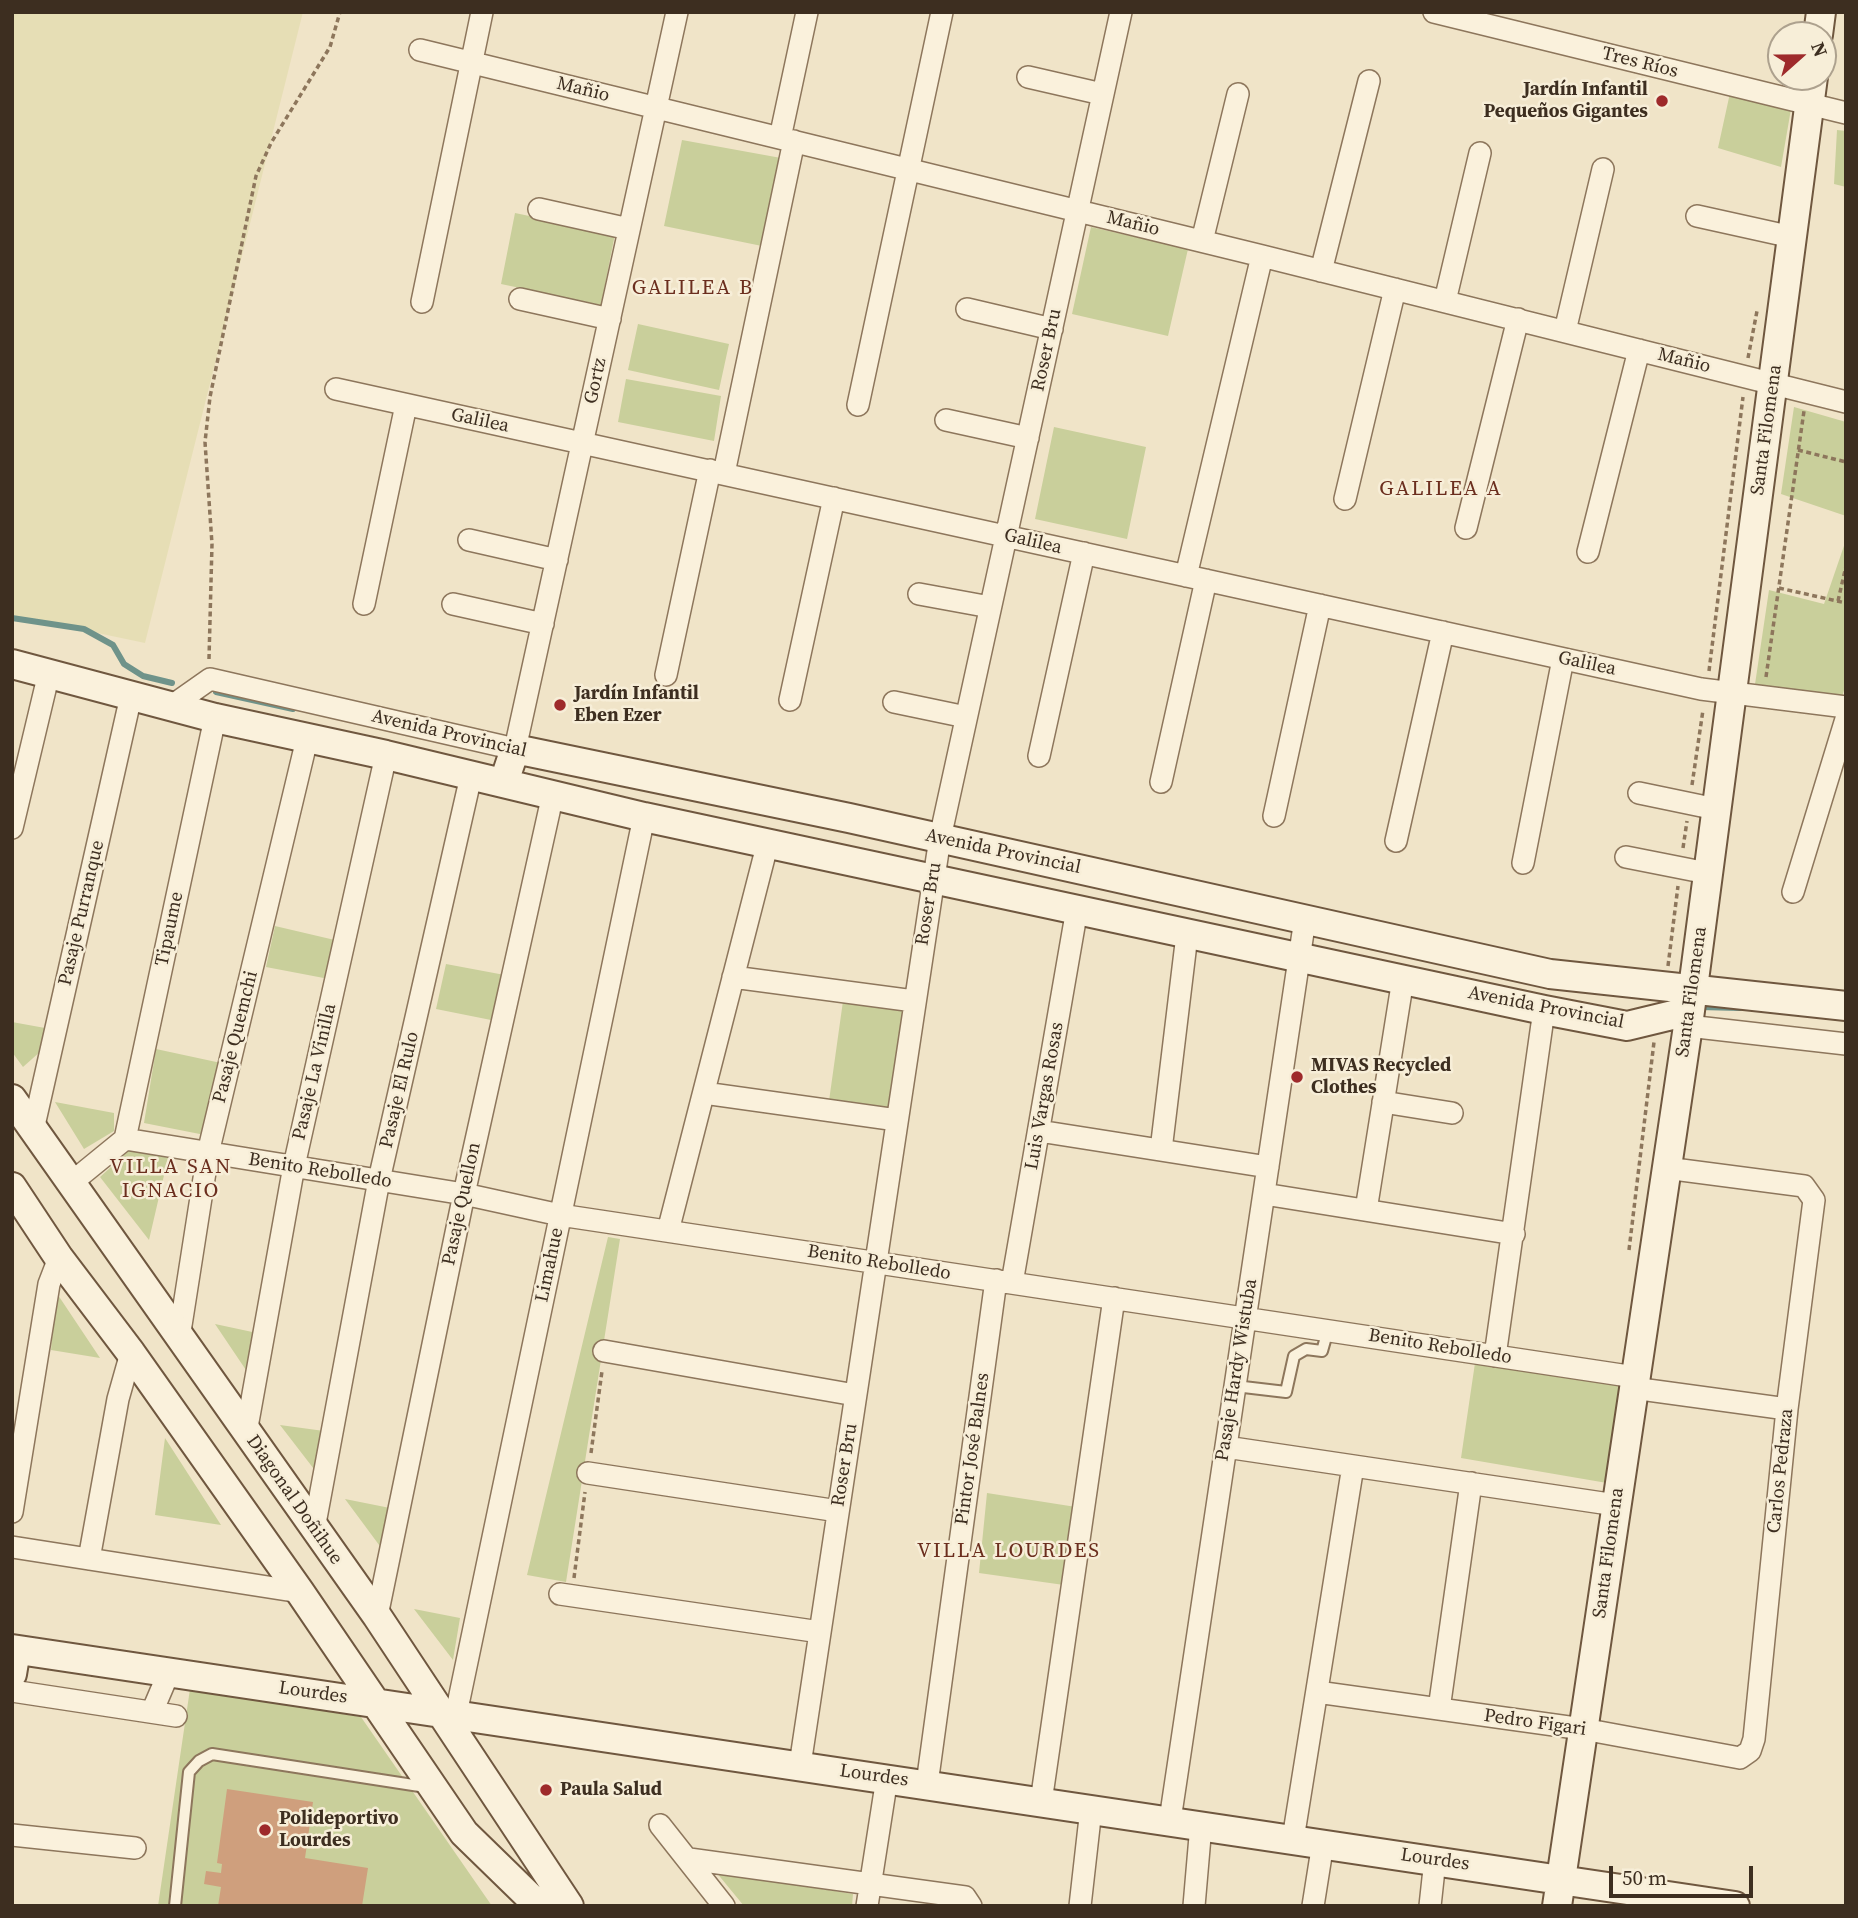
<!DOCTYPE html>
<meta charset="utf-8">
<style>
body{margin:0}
#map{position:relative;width:1858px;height:1918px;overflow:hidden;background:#f0e4c8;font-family:"Source Serif 4",serif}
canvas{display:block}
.frame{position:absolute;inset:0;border:14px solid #3d2e20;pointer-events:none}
.north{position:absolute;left:1767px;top:21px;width:70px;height:70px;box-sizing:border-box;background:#f7eed8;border:2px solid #ada18e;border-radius:50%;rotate:69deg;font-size:19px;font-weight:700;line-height:28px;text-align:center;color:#3d2e20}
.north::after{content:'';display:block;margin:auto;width:24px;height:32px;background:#9e2a2b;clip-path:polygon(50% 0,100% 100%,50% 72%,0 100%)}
.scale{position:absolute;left:1609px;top:1866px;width:144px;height:32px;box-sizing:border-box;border:4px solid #3d2e20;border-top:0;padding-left:9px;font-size:21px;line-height:24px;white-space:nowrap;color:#3d2e20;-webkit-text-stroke:5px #f7eed8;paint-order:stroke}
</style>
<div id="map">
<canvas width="1858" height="1918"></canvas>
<div class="frame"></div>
<div class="north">N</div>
<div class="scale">50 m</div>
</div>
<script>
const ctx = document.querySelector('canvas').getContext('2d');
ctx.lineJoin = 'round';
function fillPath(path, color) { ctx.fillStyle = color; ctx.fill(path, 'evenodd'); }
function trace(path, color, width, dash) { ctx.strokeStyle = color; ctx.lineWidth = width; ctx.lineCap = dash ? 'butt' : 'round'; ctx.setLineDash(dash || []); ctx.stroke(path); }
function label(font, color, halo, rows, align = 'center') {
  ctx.font = font + ' "Source Serif 4",serif'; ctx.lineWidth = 5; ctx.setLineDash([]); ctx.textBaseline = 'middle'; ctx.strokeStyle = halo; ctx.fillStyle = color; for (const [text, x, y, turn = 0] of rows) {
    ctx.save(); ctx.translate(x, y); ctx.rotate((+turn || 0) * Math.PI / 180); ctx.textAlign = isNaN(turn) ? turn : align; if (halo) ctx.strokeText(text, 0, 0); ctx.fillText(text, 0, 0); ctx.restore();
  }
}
fillPath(new Path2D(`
 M12 12H303L145 643 12 615Z`), '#e6deb5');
fillPath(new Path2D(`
 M1730 93 1791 109 1781 167 1718 148Z
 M1837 130 1846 131V187L1834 184Z
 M682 140 781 158 762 246 664 226Z
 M515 213 615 234 601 305 501 284Z
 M1091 227 1188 249 1168 336 1072 314Z
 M638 324 729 344 719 390 628 370Z
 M626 379 721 396 714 441 618 422Z
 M1794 407 1846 422V516L1781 494Z
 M1054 427 1146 447 1127 539 1035 519Z
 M1846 540V684L1841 700 1754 691 1769 590 1824 604Z
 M275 926 339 941 329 979 266 967Z
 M446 964 510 976 501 1022 436 1009Z
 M843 1001 903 1007 890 1111 829 1101Z
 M12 1022 45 1028 41 1051 23 1067 12 1052Z
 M156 1049 221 1063 210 1136 144 1123Z
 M55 1102 114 1113V1131L84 1149Z
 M133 1147 168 1158 149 1240 100 1177Z
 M608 1237 620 1239 566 1582 527 1575Z
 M56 1292 100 1358 51 1350Z
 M215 1324 257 1333 250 1376Z
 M1475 1363 1624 1386 1607 1483 1461 1458Z
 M280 1425 324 1431 317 1473Z
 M165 1438 221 1525 155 1515Z
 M987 1493 1076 1507 1064 1585 979 1573Z
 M345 1499 395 1509 388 1557Z
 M414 1609 460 1618 453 1660Z
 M190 1689 361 1717 492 1906H158Z
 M716 1872 853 1894 852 1906H744Z`), '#c9cf9b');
trace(new Path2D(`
 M12 618 84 629 113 645 124 664 143 676 172 683
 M216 692 293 709
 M1700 1007 1740 1008`), '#6f938a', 6);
fillPath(new Path2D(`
 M227 1789 313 1802 305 1858 368 1868 362 1906H218L221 1887 204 1884 206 1871 221 1873 222 1864 217 1863Z`), '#cf9f7d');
const lane = new Path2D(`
 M1235 1386 1286 1392 1294 1356 1306 1349 1322 1351 1328 1330
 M175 1906 189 1772 199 1761 212 1754 426 1787`);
const street = new Path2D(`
 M1434 12 1846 113
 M420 50 1262 256 1846 402
 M1028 77 1102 94
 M780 138 807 12
 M539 209 629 229
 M1697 216 1792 237
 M1202 241 1238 94
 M1321 271 1369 81
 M520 299 610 319
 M1445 301 1480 153
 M422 302 482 12
 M967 309 1052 329
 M1565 331 1603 169
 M336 389 1701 689 1846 707
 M858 405 942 12
 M946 420 1028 438
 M724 473 794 141
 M1345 499 1395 289
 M1466 528 1518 319
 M469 540 557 560
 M1588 552 1639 350
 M1186 576 1262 256
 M919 594 990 607
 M364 604 406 405
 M453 604 543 624
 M666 675 710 470
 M790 700 834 498
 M894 702 966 717
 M173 705 210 679 515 749 677 12
 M1039 756 1084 553
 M1161 782 1206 580
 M1639 793 1716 809
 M1274 816 1320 605
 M12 828 49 673
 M1396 841 1443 632
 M1626 857 1707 873
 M1523 863 1563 659
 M1793 892 1846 719
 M733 977 914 1001
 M1688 1026 1846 1044
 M704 1093 897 1120
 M1383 1102 1452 1113
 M33 1130 131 696
 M1039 1131 1268 1167
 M125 1139 464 1194 560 1215 1635 1377
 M125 1139 215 718
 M1161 1150 1187 935
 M71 1183 125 1139
 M1264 1194 1514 1234
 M1366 1210 1403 979
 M668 1231 768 842
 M1012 1283 1077 909
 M179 1338 208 1153 307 739
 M604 1351 855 1395
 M1495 1356 1544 1010
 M1633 1388 1787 1409
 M246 1433 294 1166 386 755
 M1226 1447 1616 1505
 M588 1473 838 1511
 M12 1512 49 1284 59 1258
 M314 1529 379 1180 471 776
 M12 1547 300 1592
 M89 1559 118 1399 131 1353
 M560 1594 820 1632
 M377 1616 464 1194 553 794
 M12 1691 176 1716
 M1317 1692 1583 1729 1740 1758 1750 1751 1754 1739 1787 1409 1814 1200 1804 1186 1666 1168
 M1439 1709 1471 1483
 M152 1712 169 1672
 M456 1714 644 817
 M800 1765 940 838 1121 12
 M927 1784 996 1280
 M1041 1802 1114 1298
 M1170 1820 1305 919
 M660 1825 724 1906
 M12 1835 135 1848
 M1293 1839 1353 1466
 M689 1859 965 1897 971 1906
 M867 1906 887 1778
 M1080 1906 1091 1809
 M1194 1906 1201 1825
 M1313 1906 1323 1843
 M1430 1906 1435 1860`);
const secondary = new Path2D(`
 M1818 35 1821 12
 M12 664 215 718 386 755 644 817 1544 1010 1627 1026 1689 1011
 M504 782 515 749 849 818 1550 974 1846 1006
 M12 1099 377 1616 569 1906
 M12 1187 59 1258 131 1353 300 1592 464 1833 539 1906
 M12 1649 1735 1906
 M12 1674 16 1650
 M1557 1906 1688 1026 1813 77`);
trace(lane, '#8d765c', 14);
trace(street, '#8d765c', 24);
trace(secondary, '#6f573f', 32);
trace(new Path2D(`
 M1748 358 1757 311
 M1798 450 1846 462
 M1779 588 1846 603
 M1838 601 1846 566
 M209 659 212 544 205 442 210 397 256 176 271 143 330 47 340 12
 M1709 671 1743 397
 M1766 677 1804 411
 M1692 785 1703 710
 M1683 848 1687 821
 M1668 966 1678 886
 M1629 1250 1654 1042
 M591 1453 602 1371
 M574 1578 585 1492`), '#8d765c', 3.5, [5, 3.5]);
trace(lane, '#faf1dc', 10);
trace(street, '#faf1dc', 21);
trace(secondary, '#faf1dc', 28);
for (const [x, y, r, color] of [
 [1662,101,7,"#9e2a2b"],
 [560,705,7,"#9e2a2b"],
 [1297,1077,7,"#9e2a2b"],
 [546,1790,7,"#9e2a2b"],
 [265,1830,7,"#9e2a2b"]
]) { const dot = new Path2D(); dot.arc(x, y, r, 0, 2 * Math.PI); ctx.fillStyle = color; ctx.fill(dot); trace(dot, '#f7eed8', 2.5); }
label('19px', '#3d2e20', '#f7eed8', [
 ["Tres Ríos",1640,63,14],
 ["Mañio",583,90,14],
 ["Mañio",1133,224,14],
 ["Roser Bru",1047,350,-78],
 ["Mañio",1684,361,14],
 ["Gortz",596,381,-78],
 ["Galilea",480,421,12],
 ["Santa Filomena",1767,430,-82],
 ["Galilea",1033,542,13],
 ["Galilea",1587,664,12],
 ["Avenida Provincial",449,734,13],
 ["Avenida Provincial",1003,852,12],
 ["Roser Bru",929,904,-81],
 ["Pasaje Purranque",82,913,-77],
 ["Tipaume",170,929,-78],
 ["Santa Filomena",1692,992,-82],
 ["Avenida Provincial",1546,1008,11],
 ["Pasaje Quemchi",236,1037,-76],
 ["Pasaje La Vinilla",315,1072,-77],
 ["Pasaje El Rulo",400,1090,-77],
 ["Luis Vargas Rosas",1045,1096,-80],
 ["Benito Rebolledo",320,1171,9],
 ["Pasaje Quellon",462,1204,-78],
 ["Benito Rebolledo",879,1263,9],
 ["Limahue",550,1265,-78],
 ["Benito Rebolledo",1440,1347,9],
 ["Pasaje Hardy Wistuba",1237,1370,-81],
 ["Pintor José Balnes",973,1449,-82],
 ["Roser Bru",845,1465,-81],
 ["Carlos Pedraza",1781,1471,-84],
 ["Diagonal Doñihue",294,1500,55],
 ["Santa Filomena",1609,1553,-82],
 ["Lourdes",313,1693,8],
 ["Pedro Figari",1535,1723,8],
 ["Lourdes",874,1776,8],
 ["Lourdes",1435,1860,8]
]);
label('bold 19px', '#3d2e20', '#f7eed8', [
 ["Jardín Infantil",1648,90,"right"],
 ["Pequeños Gigantes",1648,112,"right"],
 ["Jardín Infantil",574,694],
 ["Eben Ezer",574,716],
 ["MIVAS Recycled",1311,1066],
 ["Clothes",1311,1088],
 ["Paula Salud",560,1790],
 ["Polideportivo",279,1819],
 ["Lourdes",279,1841]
], 'left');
ctx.letterSpacing = '2px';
label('21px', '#6b2e1e', '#f7eed8', [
 ["GALILEA B",693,289],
 ["GALILEA A",1441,490],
 ["VILLA SAN",171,1168],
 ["IGNACIO",171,1192],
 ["VILLA LOURDES",1009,1552]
]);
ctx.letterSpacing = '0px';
</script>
